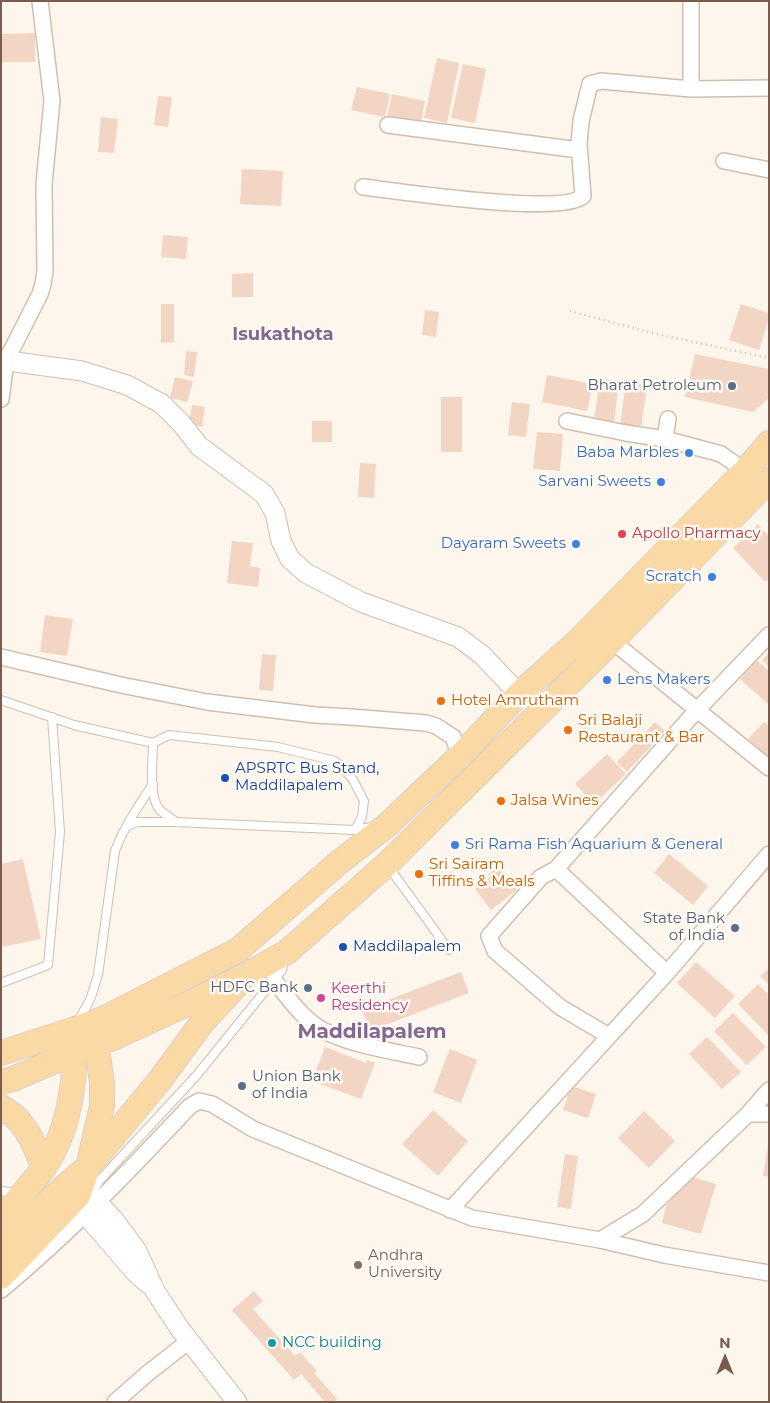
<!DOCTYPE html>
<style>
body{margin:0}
#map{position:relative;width:770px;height:1403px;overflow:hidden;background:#fdf6ec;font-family:Montserrat,sans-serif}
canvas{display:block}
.frame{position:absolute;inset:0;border:2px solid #7a5c4d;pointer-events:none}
.north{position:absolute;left:700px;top:1333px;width:50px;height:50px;-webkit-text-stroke:4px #fffaf3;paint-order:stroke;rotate:0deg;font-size:14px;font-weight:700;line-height:20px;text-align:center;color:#7a5c4d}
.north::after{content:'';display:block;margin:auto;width:18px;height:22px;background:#7a5c4d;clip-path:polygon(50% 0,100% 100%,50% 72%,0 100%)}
</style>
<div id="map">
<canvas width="770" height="1403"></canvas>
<div class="frame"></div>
<div class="north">N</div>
</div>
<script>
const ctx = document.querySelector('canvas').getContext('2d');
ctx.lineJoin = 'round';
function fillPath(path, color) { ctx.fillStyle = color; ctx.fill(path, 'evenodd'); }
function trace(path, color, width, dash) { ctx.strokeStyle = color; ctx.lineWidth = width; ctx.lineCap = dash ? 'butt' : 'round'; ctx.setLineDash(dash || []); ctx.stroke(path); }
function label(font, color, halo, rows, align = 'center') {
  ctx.font = font + ' Montserrat,sans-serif'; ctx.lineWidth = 5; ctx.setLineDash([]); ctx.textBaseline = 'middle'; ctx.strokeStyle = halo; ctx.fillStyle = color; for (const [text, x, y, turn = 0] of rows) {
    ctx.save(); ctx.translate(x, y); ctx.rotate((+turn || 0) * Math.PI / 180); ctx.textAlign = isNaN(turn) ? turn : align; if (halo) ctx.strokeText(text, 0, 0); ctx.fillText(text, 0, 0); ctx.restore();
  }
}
fillPath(new Path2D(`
 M35 33V62H1V34Z
 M437 58 459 63 447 123 424 118Z
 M463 64 486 69 475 123 451 118Z
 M357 87 390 94 385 117 351 110Z
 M392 94 425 101 421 124 387 117Z
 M158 96 172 97 168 127 154 125Z
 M101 117 118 119 114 153 98 152Z
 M242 169 283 171 281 206 240 204Z
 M163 235 188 237 186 259 161 257Z
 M253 273V297H232V274Z
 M161 304H174V342L161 343Z
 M741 304 769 313V318L759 350 729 340Z
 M425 310 439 312 436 337 422 335Z
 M186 351 197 352 194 377 184 375Z
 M695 354 769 369V398L753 412 685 397Z
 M547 375 593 384 587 411 542 402Z
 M175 377 193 381 187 402 170 398Z
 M600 379 619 381 614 422 594 420Z
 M626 382 647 385 641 428 620 425Z
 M441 397H462V452H441Z
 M512 402 530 404 526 437 508 435Z
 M192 405 205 407 202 427 189 424Z
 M312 421H332V442H312Z
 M537 432 563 434 560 471 533 469Z
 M360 463 376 464 374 498 358 497Z
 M758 524 769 536V578L765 582 733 548Z
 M232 541 253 543 250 566 260 568 258 587 227 583Z
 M45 615 73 619 67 656 40 652Z
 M769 652V667L762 660Z
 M262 654 276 655 273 691 259 690Z
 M757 660 769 671V705L740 679Z
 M655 722 665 731 627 772 617 762Z
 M764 722 769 726V757L748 739Z
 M607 754 626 774 594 804 575 784Z
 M669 854 708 886 693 905 654 873Z
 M23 859 41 939 1 947V864Z
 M498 866 517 890 491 910 475 889 490 877 488 875Z
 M696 962 735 996 715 1018 677 983Z
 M769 968V985L760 976Z
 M461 972 469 993 370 1031 362 1010Z
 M758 984 769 995V1036L738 1004Z
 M733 1013 766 1047 747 1065 714 1031Z
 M707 1037 741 1072 722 1089 689 1054Z
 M325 1047 366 1063 367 1060 375 1063 361 1099 312 1081Z
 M450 1049 477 1060 461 1103 433 1092Z
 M571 1086 596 1094 588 1118 563 1110Z
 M433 1110 468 1141 438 1176 402 1144Z
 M644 1111 675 1141 649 1168 618 1138Z
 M768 1146 769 1147V1177L763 1176Z
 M565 1154 578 1156 571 1209 557 1207Z
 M688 1176 716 1184 701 1234 662 1223 666 1206Z
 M254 1291 263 1301 253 1309 295 1356 300 1352 317 1371 314 1373 337 1399 334 1402H325L301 1374 294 1380 232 1310Z`), '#f3d5c3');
const service = new Path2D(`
 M1 700 74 725 153 743
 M176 822C171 818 164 814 160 810 148 797 153 760 153 743L169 735 278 747 335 761 352 778 364 801 362 817 355 830
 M128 826 137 822H176L355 830 372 827
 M388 866 449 950
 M1 983 48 965 60 832 52 717
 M78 1021 90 1000 98 975 115 851C124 827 139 805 153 784
 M1 1191 18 1193
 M92 1194 99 1181 196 1076 282 970 285 959`);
const minor = new Path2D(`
 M691 1V89L769 88
 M388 125 579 150
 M724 161 769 170
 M363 187C397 191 563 216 583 196L579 144 581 121 590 84 601 81 691 89
 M1 399 6 361 40 294 43 284 45 271 44 184 52 101 40 1
 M668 419 665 439 721 454 745 471
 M567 421 626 433 665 439
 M612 641 769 768
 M1 657 121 685 207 702 315 715 351 717 426 723 436 726 453 737 460 756
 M556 869 667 973
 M274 980C286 995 299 1014 316 1026 343 1044 387 1050 419 1057
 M609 1036 560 1007 495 951 489 936 541 877 556 869 697 710 769 635
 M748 1114 769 1090
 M450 1210 667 973 769 854
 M600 1240 643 1214 748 1114H769
 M1 1290C69 1234 130 1170 190 1106L199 1101 212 1104 253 1129 472 1218 600 1240 664 1255 769 1273
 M115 1402 148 1373 189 1341`);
const tertiary = new Path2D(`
 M1 360 82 371 127 385 162 404 181 423 199 446 264 494 275 513 281 541 290 559 306 573 361 602 458 637 482 655 519 694
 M98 1203 114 1220 137 1251 155 1291 180 1329 237 1402
 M85 1214 135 1272 147 1283`);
const primary = new Path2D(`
 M1 1053 72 1030 105 1018 238 950 337 864 386 826 460 756 519 694 576 643 745 471 769 443
 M1 1082 13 1079 96 1043 113 1038 194 1001 244 976 287 952 387 864 612 641 769 480
 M1 1107C5 1110 11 1113 14 1116 29 1129 37 1151 44 1168
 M1 1219C15 1202 30 1186 43 1169 68 1134 77 1081 73 1039
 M1 1250 28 1222 64 1187 88 1167 160 1080 201 1024 235 987
 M1 1277 78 1196 88 1167 102 1106V1083L94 1028`);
trace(service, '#d1beb0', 10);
trace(minor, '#d1beb0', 18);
trace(tertiary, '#d1beb0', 21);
trace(primary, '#dad1cd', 26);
trace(new Path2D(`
 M570 311 652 333 769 358`), '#d9b8a5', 2.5, [1, 4]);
trace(service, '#fff', 8);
trace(minor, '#fff', 15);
trace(tertiary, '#fff', 19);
trace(primary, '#fbd9a5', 24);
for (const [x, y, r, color] of [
 [732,386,5,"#5c6f8a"],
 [689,453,5,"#3f7fe0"],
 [661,482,5,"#3f7fe0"],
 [622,534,5,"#e0444e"],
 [576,544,5,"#3f7fe0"],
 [712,577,5,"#3f7fe0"],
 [607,680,5,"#3f7fe0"],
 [441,701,5,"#e8710a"],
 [568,730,5,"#e8710a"],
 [225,778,5,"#1a4fb4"],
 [501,801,5,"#e8710a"],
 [455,845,5,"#3f7fe0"],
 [419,874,5,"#e8710a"],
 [735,928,5,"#5c6f8a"],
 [343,947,5,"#1a4fb4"],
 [308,988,5,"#5c6f8a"],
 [321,998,5,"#d1479c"],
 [242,1086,5,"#5c6f8a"],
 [358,1265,5,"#8d6e63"],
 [272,1343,5,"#0f9aa8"]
]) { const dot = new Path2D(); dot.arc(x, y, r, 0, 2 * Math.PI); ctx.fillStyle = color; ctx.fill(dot); trace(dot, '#fffaf3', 2); }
label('15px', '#4e5e75', '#fffaf3', [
 ["Bharat Petroleum",722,386],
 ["State Bank",725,919],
 ["of India",725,936],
 ["HDFC Bank",298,988],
 ["Union Bank",252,1077,"left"],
 ["of India",252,1094,"left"]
], 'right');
label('15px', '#366cbe', '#fffaf3', [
 ["Baba Marbles",679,453],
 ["Sarvani Sweets",651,482],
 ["Dayaram Sweets",566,544],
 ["Scratch",702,577],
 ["Lens Makers",617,680,"left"],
 ["Sri Rama Fish Aquarium & General",465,845,"left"]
], 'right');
label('15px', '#be3a42', '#fffaf3', [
 ["Apollo Pharmacy",632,534]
], 'left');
label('15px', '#c56008', '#fffaf3', [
 ["Hotel Amrutham",451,701],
 ["Sri Balaji",578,721],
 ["Restaurant & Bar",578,738],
 ["Jalsa Wines",511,801],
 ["Sri Sairam",429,865],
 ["Tiffins & Meals",429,882]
], 'left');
label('15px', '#164399', '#fffaf3', [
 ["APSRTC Bus Stand,",235,769],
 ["Maddilapalem",235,786],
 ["Maddilapalem",353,947]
], 'left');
label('15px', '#b23c85', '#fffaf3', [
 ["Keerthi",331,989],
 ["Residency",331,1006]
], 'left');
label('15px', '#785e54', '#fffaf3', [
 ["Andhra",368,1256],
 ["University",368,1273]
], 'left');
label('15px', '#0d838f', '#fffaf3', [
 ["NCC building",282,1343]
], 'left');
label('bold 18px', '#846695', '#fffaf3', [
 ["Isukathota",283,335]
]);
label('bold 20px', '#846695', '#fffaf3', [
 ["Maddilapalem",372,1032]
]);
</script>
